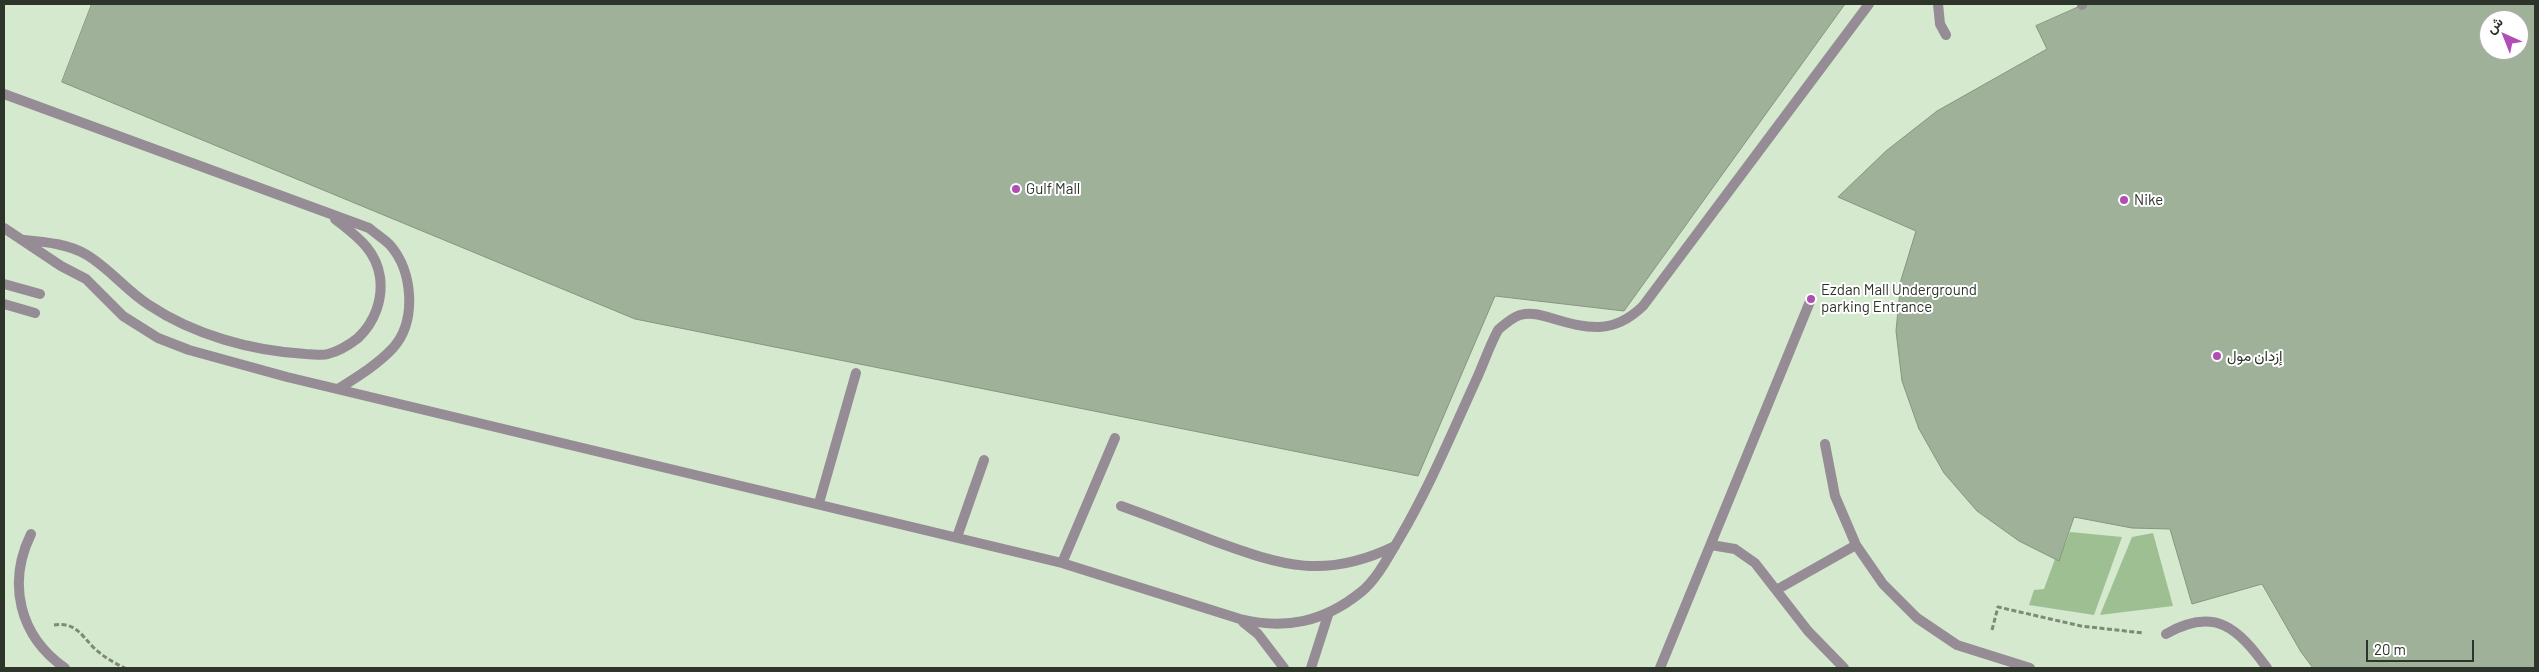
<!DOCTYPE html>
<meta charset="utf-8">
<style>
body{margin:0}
#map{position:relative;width:2539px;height:672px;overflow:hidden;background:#d5e9ce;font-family:Barlow,Vazirmatn,sans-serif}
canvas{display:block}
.frame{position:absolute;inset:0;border:5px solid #2d352b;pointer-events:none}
.north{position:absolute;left:2479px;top:10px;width:50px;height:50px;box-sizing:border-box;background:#fff;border:1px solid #abaeaa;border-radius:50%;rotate:316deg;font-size:14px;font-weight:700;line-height:20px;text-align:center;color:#2d352b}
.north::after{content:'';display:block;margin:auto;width:18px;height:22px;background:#b04eb5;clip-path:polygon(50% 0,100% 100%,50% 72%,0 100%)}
.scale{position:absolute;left:2366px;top:640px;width:108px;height:22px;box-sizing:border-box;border:2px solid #2d352b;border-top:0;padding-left:6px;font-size:15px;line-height:18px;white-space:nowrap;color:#2d352b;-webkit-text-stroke:4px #fff;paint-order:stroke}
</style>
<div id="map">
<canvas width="2539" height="672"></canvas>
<div class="frame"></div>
<div class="north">ش</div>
<div class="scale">20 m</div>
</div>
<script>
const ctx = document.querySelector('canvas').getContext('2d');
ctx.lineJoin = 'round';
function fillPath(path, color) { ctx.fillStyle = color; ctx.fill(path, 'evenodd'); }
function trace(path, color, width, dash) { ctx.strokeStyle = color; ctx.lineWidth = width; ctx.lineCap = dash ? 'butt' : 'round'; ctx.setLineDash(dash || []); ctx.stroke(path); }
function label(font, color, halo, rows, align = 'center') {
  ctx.font = font + ' Barlow,Vazirmatn,sans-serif'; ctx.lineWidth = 4; ctx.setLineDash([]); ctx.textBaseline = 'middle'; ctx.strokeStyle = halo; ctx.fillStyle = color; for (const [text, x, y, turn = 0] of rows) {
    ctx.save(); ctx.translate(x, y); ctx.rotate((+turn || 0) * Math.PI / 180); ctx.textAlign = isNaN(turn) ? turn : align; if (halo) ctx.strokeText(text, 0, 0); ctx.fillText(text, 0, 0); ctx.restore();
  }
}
fillPath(new Path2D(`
 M2070 532 2122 537 2094 615 2029 605 2034 590 2044 589 2055 559 2059 560Z
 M2153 533 2173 606 2100 615 2132 537Z`), '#9dbf91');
const building = new Path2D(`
 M92 4H1845L1624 311 1495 296 1418 476 635 319 62 82Z
 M2085 4H2535V668H2313L2301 652 2262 584 2192 604 2170 529 2132 528 2074 517 2059 561 2019 541 1977 511 1944 473 1919 429 1902 381 1896 331 1901 280 1916 231 1838 197 1886 151 1937 111 2047 49 2036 26ZM2489 20H2519V50H2489Z`);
fillPath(building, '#9fb299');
trace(building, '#84967e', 1);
trace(new Path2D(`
 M54 625C76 622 81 635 95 649 104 657 114 663 125 668
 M1992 630 1998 607 2081 626 2143 633`), '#7c8a78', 3, [5, 2.5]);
trace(new Path2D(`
 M1938 4 1940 24 1946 35
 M2082 5V4
 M4 94 369 228C376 234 384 239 390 245 413 271 417 321 393 348 377 365 357 377 338 389
 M4 228 61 266 86 279 123 316 158 338 189 350 287 377 1062 563 1240 619C1286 630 1324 622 1361 592 1377 579 1388 557 1399 539 1429 488 1452 433 1477 378 1484 362 1490 345 1498 330 1505 324 1511 318 1520 315 1531 312 1541 315 1551 318 1588 329 1613 335 1643 306L1869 4
 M25 240C46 242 69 244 87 255 110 269 127 291 149 305 194 335 252 351 306 354 313 354 322 356 328 354 340 351 349 345 358 338 375 322 383 299 380 277 376 249 356 236 335 219
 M4 284 40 294
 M4 304 35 313
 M1825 444 1835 496 1856 545 1883 584 1917 618 1957 645 2030 668
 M819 503 856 373
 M1121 506C1152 517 1183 529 1214 541 1283 566 1325 580 1395 546
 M31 534C7 583 19 636 65 668
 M957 537 984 460
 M1711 545 1735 549 1755 563 1808 631 1844 668
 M1062 563 1115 438
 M1778 589 1856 545
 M1243 622 1258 634 1284 668
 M2166 634C2215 606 2238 628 2267 668
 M1311 668 1329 612
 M1660 668 1811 299`), '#968c96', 10);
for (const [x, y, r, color] of [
 [1016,189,5,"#b04eb5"],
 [2124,200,5,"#b04eb5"],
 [1811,299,5,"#b04eb5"],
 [2217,356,5,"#b04eb5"]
]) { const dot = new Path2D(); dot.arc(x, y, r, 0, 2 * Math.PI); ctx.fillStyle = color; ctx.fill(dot); trace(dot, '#fff', 2); }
label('15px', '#2d352b', '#fff', [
 ["Gulf Mall",1026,189],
 ["Nike",2134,200],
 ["Ezdan Mall Underground",1821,290],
 ["parking Entrance",1821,307],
 ["إزدان مول",2227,356]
], 'left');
</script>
